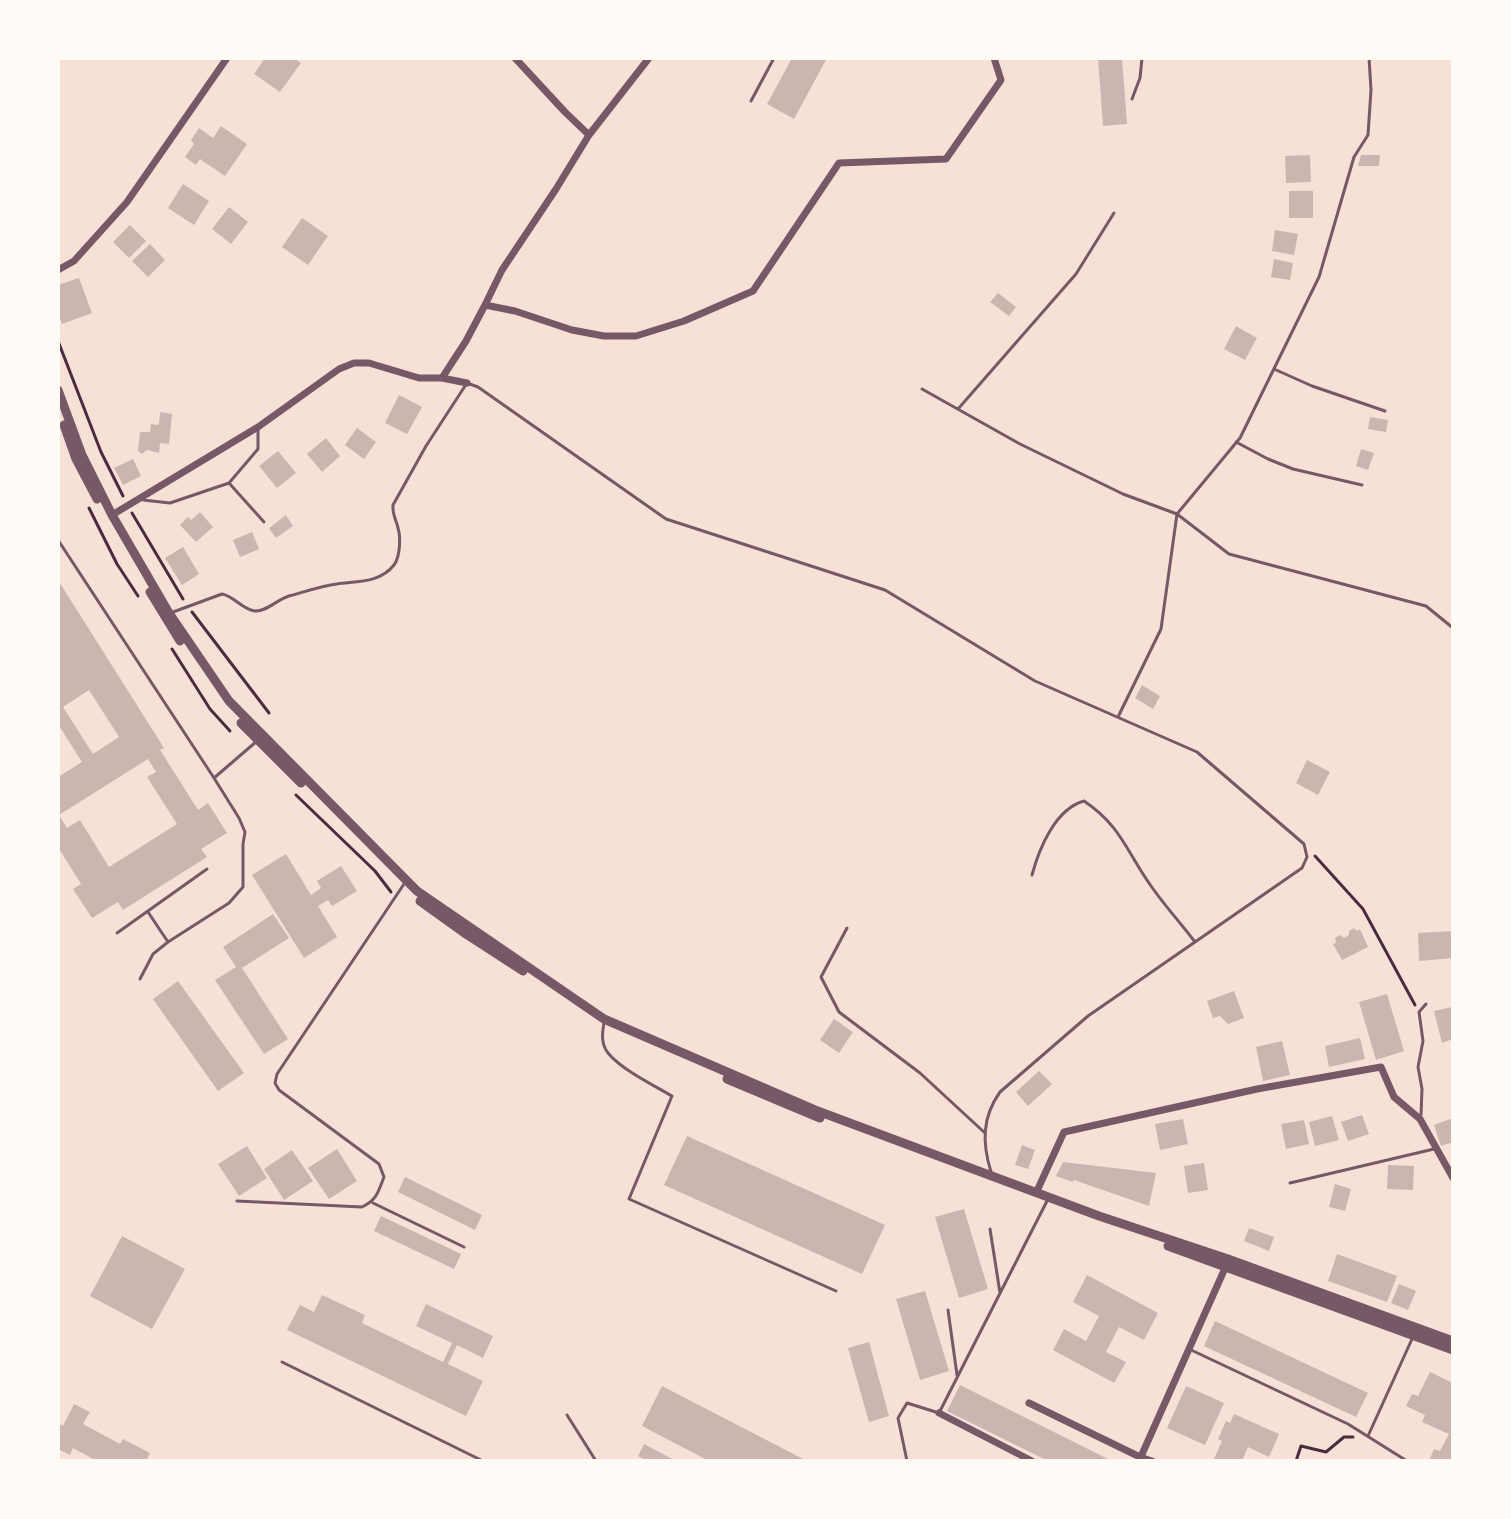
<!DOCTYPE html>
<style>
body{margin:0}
#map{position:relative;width:1511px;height:1519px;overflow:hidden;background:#f7e1d7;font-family:"Alegreya Sans",sans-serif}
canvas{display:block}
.frame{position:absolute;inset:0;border:60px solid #fffaf5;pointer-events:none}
</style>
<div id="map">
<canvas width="1511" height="1519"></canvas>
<div class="frame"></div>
</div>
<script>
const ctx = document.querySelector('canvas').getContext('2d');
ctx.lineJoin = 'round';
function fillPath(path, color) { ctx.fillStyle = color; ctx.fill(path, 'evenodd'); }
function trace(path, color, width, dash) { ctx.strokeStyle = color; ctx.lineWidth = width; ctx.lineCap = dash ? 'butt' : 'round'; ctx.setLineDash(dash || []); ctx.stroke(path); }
fillPath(new Path2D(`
 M265 58H294L301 63 280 92 254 74Z
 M792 58H827L794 119 767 104Z
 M1098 58H1122L1127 124 1103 126Z
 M221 126 247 144 225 176 200 159 196 165 185 157 194 144 191 140 199 128 213 138Z
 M1310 155 1311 182 1286 183 1285 156Z
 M1361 155H1380L1379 166H1358Z
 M183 184 209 201 194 225 168 208Z
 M1289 191H1313V218H1289Z
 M229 207 248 222 231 244 212 229Z
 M302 218 328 236 308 265 282 247Z
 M130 225 146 241 129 258 113 242Z
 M1275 230 1298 234 1294 255 1272 251Z
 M150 244 165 260 148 277 132 261Z
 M1274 259 1293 263 1290 280 1271 277Z
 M79 278 92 313 62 324 58 313V285Z
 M998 293 1016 307 1009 316 990 302Z
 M1236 326 1257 338 1245 360 1224 349Z
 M399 395 422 407 407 434 385 423Z
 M160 412 172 414 169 444 160 443 159 453 147 450 142 454 138 451 140 432H150L151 424 159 425Z
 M1370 417 1388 420 1386 432 1368 429Z
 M357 428 376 442 364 459 345 445Z
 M326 438 340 456 322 472 307 454Z
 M1361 449 1374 453 1368 470 1356 466Z
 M278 451 296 473 277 488 259 466Z
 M133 459 141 476 123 485 114 468Z
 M200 512 213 527 196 542 180 525 188 517 191 520Z
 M286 515 293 526 276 538 269 528Z
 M252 532 259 549 240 557 233 540Z
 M183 547 199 574 182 585 165 558Z
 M58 580 164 748 160 750 198 810 208 803 227 833 201 849 207 857 123 910 118 902 92 918 73 889 81 884 58 847V777L82 762 58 724ZM89 690 119 737 93 754 63 707ZM148 759 156 772 147 777 177 824 109 867 80 820 67 828 59 815Z
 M1142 685 1160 696 1153 709 1135 698Z
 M1307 760 1330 772 1318 795 1296 783Z
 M286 854 311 895 321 888 317 881 341 866 357 891 332 906 328 900 318 906 337 937 304 958 252 875Z
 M273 914 289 938 242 968 288 1039 264 1054 215 980 236 967 223 947Z
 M1354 928 1357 931 1360 929 1368 947 1342 960 1333 944 1336 943 1335 938 1340 935 1344 938 1349 935V931Z
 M1453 931V958L1419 961 1418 933Z
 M178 981 244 1073 218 1091 153 999Z
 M1234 991 1244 1018 1228 1024 1220 1016 1213 1018 1207 1001Z
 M1387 994 1404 1051 1376 1060 1359 1002Z
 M1452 1007 1453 1039 1442 1043 1434 1011Z
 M834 1019 853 1032 839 1053 820 1040Z
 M1360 1038 1365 1059 1329 1067 1325 1046Z
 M1282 1041 1290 1075 1263 1081 1256 1047Z
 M1039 1071 1052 1084 1028 1106 1016 1092Z
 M1362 1115 1369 1134 1348 1141 1341 1122Z
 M1332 1116 1339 1140 1315 1146 1309 1122Z
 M1453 1118V1142L1441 1146 1434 1125Z
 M1183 1119 1188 1144 1160 1150 1155 1124Z
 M1304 1120 1309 1144 1286 1149 1281 1124Z
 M687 1136 885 1225 862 1274 664 1185Z
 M1022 1145 1035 1150 1028 1169 1015 1165Z
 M247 1146 267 1178 239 1196 218 1164Z
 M337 1149 357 1181 329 1199 308 1168Z
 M292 1150 313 1181 284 1200 264 1169Z
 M1063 1162 1156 1173 1149 1206 1074 1180 1073 1182 1056 1176Z
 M1204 1163 1208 1190 1188 1193 1184 1166Z
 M1388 1165 1414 1166 1413 1190 1387 1189Z
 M405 1177 482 1215 475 1230 398 1192Z
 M1335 1184 1351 1189 1345 1211 1329 1207Z
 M964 1209 988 1289 959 1298 935 1217Z
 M381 1216 461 1254 454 1269 374 1231Z
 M1249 1228 1274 1237 1269 1251 1244 1241Z
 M122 1236 185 1269 152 1329 90 1296Z
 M1337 1254 1397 1276 1387 1302 1328 1281Z
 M1087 1275 1158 1313 1144 1340 1119 1327 1106 1352 1126 1362 1114 1383 1053 1350 1064 1329 1086 1341 1099 1316 1073 1302Z
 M1399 1284 1416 1291 1408 1310 1391 1303Z
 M925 1291 949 1371 920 1380 896 1299Z
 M322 1295 365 1315 362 1323 443 1362 452 1343 416 1326 426 1304 493 1336 483 1358 457 1345 448 1364 483 1381 466 1416 287 1330 300 1305 314 1312Z
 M1215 1321 1368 1393 1356 1417 1204 1346Z
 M869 1342 889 1416 869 1422 848 1348Z
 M1430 1372 1453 1383V1423L1451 1426 1453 1427V1461H1429L1434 1449 1440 1451 1449 1434 1422 1422 1425 1415 1406 1406 1412 1394 1418 1396Z
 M960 1385 1112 1461H1048L947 1411Z
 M662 1386 807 1461H709L642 1426Z
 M1186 1386 1224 1403 1205 1445 1167 1428Z
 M74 1404 90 1412 83 1424 120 1444 123 1439 150 1453 146 1461H97L73 1448 70 1455 58 1449V1423L63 1426Z
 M1234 1414 1279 1434 1269 1457 1248 1447 1242 1461H1213L1222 1441 1218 1439 1226 1421 1230 1423Z
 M644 1444 676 1461H647L638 1456Z`), '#ccb4b1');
trace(new Path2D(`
 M58 341 101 452 123 496
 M89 508 117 564 138 596
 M132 513 183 599
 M192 612 269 713
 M172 649 210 709 230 731
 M296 795 375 871 391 892
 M1315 856 1363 909 1415 1005
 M1296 1461 1301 1446 1326 1452 1344 1437H1353`), '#4a2c40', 3);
trace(new Path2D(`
 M1132 99 1140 78 1142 58
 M751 101 774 58
 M1274 369 1312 386 1385 411
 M922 389 1020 444 1123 494 1177 514 1229 554 1426 606 1453 628
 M958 409 1076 274 1114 213
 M1236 442 1268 459 1293 469 1362 485
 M229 483 264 522
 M143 500 170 503 229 483 258 449V427
 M58 540 214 778 257 741
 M173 612 222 594C234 596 243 610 255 611 266 612 278 599 289 596 304 592 321 586 337 584 357 581 380 583 394 565 400 557 401 538 398 528 396 519 392 514 393 505L426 446 467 383 478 387 666 519 885 590 1035 681 1197 752 1304 844 1307 857 1302 868 1088 1016 1000 1092C982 1117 982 1143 991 1172
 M1118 717 1161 629 1177 514 1240 438 1319 277 1354 157 1368 135 1371 90 1369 58
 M1032 875C1039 849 1055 809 1084 801 1120 825 1126 850 1149 883 1163 904 1180 922 1195 942
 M148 912 168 942
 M847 928 821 977 839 1012 920 1073 985 1133
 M117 933 207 869
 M140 979 153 954 168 942 229 903 243 887V844L245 832 239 818 214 778
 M604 1023C602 1034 601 1044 608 1053 622 1070 653 1085 672 1096L629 1199 836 1291
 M1421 1115 1422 1089 1418 1067 1423 1041 1419 1012 1426 1004
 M1290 1183 1434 1149
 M237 1201 362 1207C377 1200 378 1192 384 1177L379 1164 279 1090 275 1083 277 1074 406 881
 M373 1203 464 1247
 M990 1229 1000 1293
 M948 1310 957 1375
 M1189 1349 1348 1424 1407 1461
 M282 1362 483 1461
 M567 1415 596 1461
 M1368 1436 1412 1339
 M907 1461 898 1418 907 1403 939 1413 1047 1201`), '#755966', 3);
trace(new Path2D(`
 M515 58 565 112 589 135
 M58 270 74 261 127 202 227 58
 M485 305 502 270 556 189 589 135 649 58
 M442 378 466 341 485 305 515 311 572 330 604 336H636L684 321 753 291 839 163 946 159 1001 80 994 58
 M112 515 258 427 339 369 354 363H369L419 378H442L467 383
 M1036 1193 1064 1132 1257 1089 1381 1067 1394 1097 1420 1119 1453 1178
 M1029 1403 1140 1457 1152 1461
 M939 1413 1032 1461
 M1139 1461 1226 1266`), '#755966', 7);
trace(new Path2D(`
 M58 390 82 455 112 515 169 613 229 701 417 891 604 1019 815 1110 1099 1216 1228 1259 1453 1341
 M64 425 76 459 97 499
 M150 592 180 641
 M241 723 301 783
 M420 901 466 934 523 971
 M727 1079 820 1118
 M1168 1246 1453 1350`), '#755966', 9);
</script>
